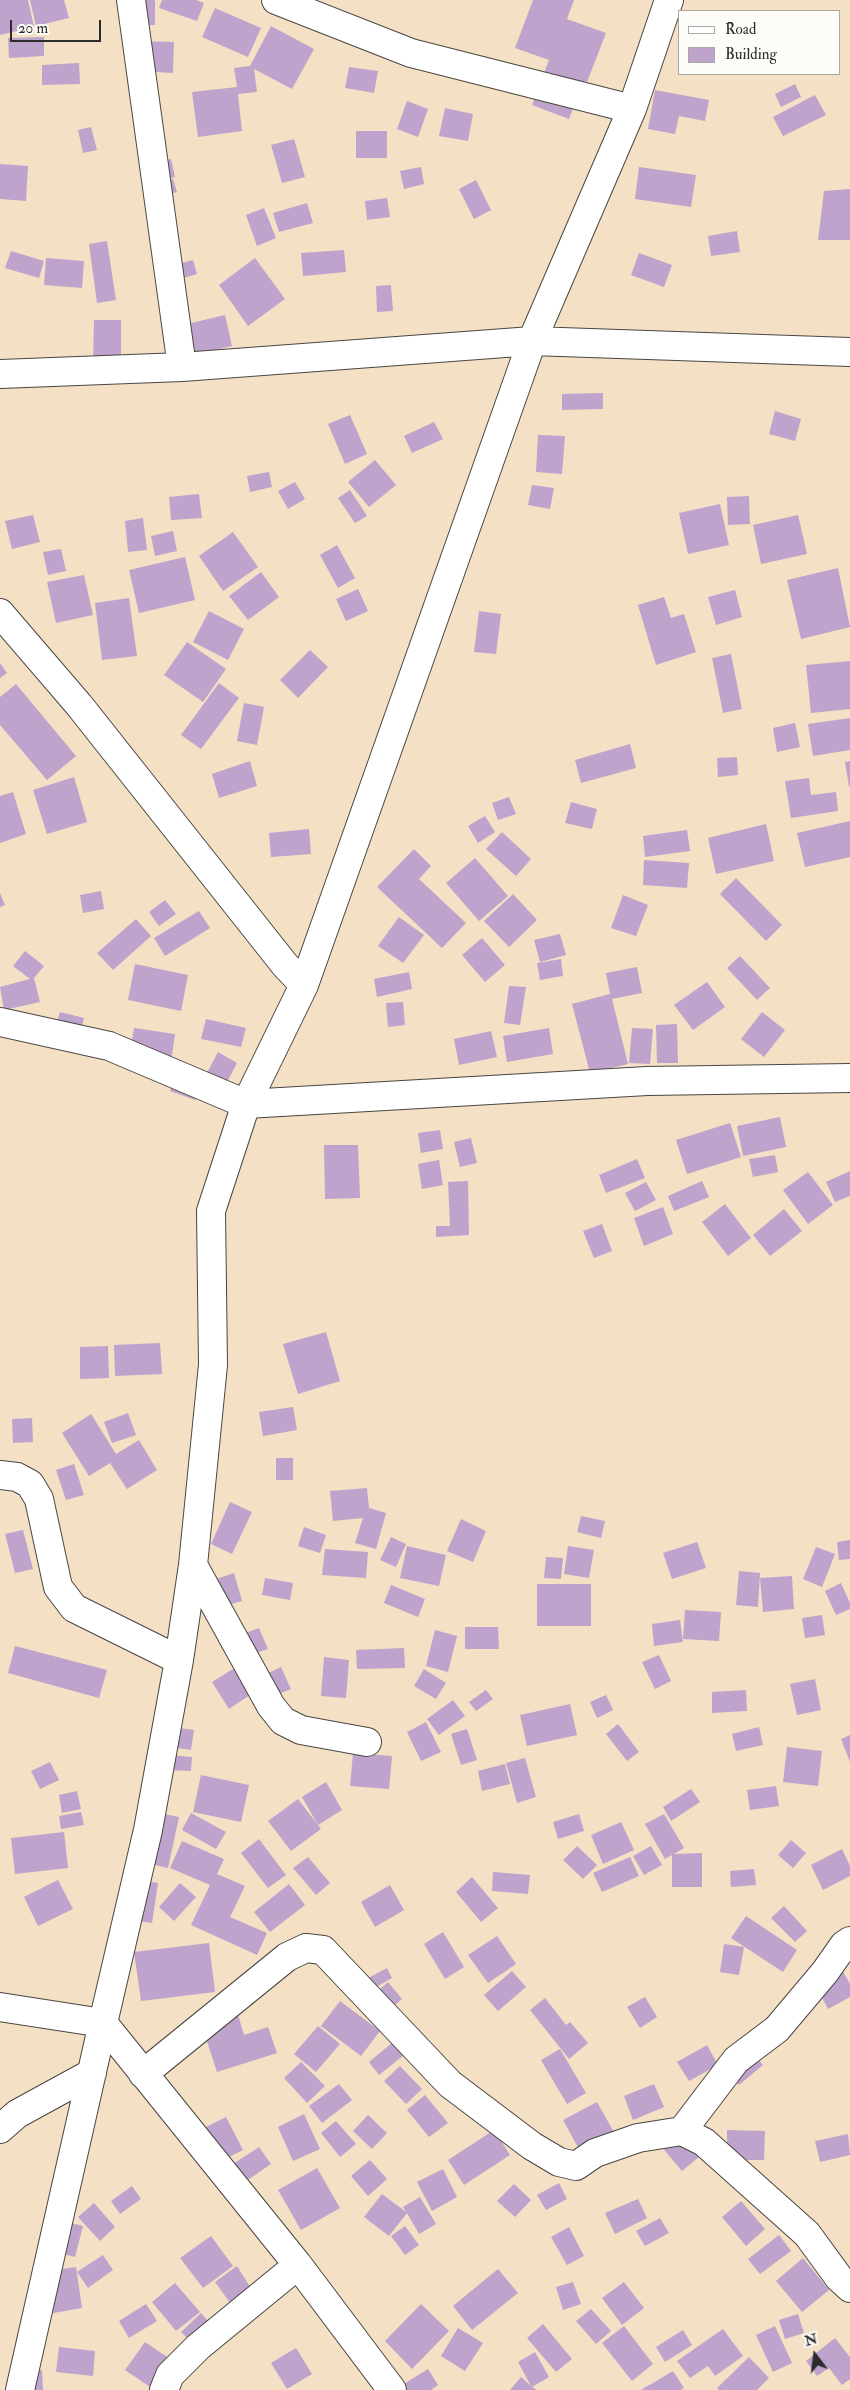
<!DOCTYPE html>
<style>
body{margin:0}
#map{position:relative;width:850px;height:2390px;overflow:hidden;background:#f4e0c4;font-family:"IM FELL Double Pica",serif}
canvas{display:block}
.legend{position:absolute;left:678px;top:10px;width:162px;height:65px;box-sizing:border-box;background:#fdfcf7;border:1px solid #a9a8a5;margin:0;padding:6px 9px;list-style:none;font-size:15px;color:#2b2b2b}
.legend li{display:flex;align-items:center;gap:10px;height:25px}
.legend b{width:25px;border:1px solid #a9a8a5}
.north{position:absolute;left:790px;top:2330px;width:50px;height:50px;-webkit-text-stroke:4px #fdfcf7;paint-order:stroke;rotate:345deg;font-size:14px;font-weight:700;line-height:20px;text-align:center;color:#2b2b2b}
.north::after{content:'';display:block;margin:auto;width:18px;height:22px;background:#2b2b2b;clip-path:polygon(50% 0,100% 100%,50% 72%,0 100%)}
.scale{position:absolute;left:10px;top:20px;width:91px;height:22px;box-sizing:border-box;border:2px solid #2b2b2b;border-top:0;padding-left:6px;font-size:15px;line-height:18px;white-space:nowrap;color:#2b2b2b;-webkit-text-stroke:4px #fdfcf7;paint-order:stroke}
</style>
<div id="map">
<canvas width="850" height="2390"></canvas>
<ul class="legend">
<li><b style="height:6px;background:#fff"></b>Road</li>
<li><b style="height:14px;background:#bea3cc"></b>Building</li>
</ul>
<div class="north">N</div>
<div class="scale">20 m</div>
</div>
<script>
const ctx = document.querySelector('canvas').getContext('2d');
ctx.lineJoin = 'round';
function fillPath(path, color) { ctx.fillStyle = color; ctx.fill(path, 'evenodd'); }
function trace(path, color, width, dash) { ctx.strokeStyle = color; ctx.lineWidth = width; ctx.lineCap = dash ? 'butt' : 'round'; ctx.setLineDash(dash || []); ctx.stroke(path); }
fillPath(new Path2D(`
 M0 0H28L34 27 0 35Z
 M30 0H64L69 18 36 26Z
 M136 0H155V25H135Z
 M162 0H196L204 3 197 21 159 8Z
 M533 0H574L567 19 606 33 587 82 584 81 569 119 532 105 549 60 515 48Z
 M215 8 261 28 248 57 202 37Z
 M271 26 314 49 292 89 254 69 257 92 238 94 242 131 198 137 192 92 237 87 234 68 250 66Z
 M44 37V56L9 58 8 38Z
 M139 41 174 42 173 73 139 71Z
 M79 63 80 84 42 85V65Z
 M349 67 378 71 374 93 345 88Z
 M795 84 801 97 781 107 775 94Z
 M655 90 709 100 705 121 679 116 675 134 648 129Z
 M815 95 826 115 783 136 773 117Z
 M407 101 428 109 418 137 397 129Z
 M445 108 473 114 468 141 439 136Z
 M91 127 97 150 83 153 78 130Z
 M356 131H387V158H356Z
 M294 139 305 177 282 183 271 145Z
 M171 159 175 177 152 182 149 163Z
 M0 164 28 166 26 201 0 199Z
 M421 167 424 184 404 189 400 171Z
 M639 167 696 175 691 207 635 199Z
 M173 179 177 192 154 198 150 186Z
 M476 180 491 210 474 219 459 189Z
 M850 189V240H818L824 191Z
 M387 198 390 217 367 220 365 201Z
 M307 203 313 223 279 232 273 213Z
 M264 208 276 238 257 246 246 215Z
 M737 231 740 252 711 256 708 236Z
 M107 241 116 300 97 303 89 244Z
 M344 250 346 272 303 276 301 253Z
 M11 251 44 261 39 278 5 268Z
 M639 253 672 265 664 287 631 275Z
 M46 258 84 261 82 288 44 285Z
 M255 258 285 299 248 326 219 285Z
 M193 260 197 274 163 284 159 269Z
 M391 285 393 311 377 312 376 286Z
 M225 315 232 346 194 355 187 324Z
 M94 320H121V362H93Z
 M603 393V409L562 410V394Z
 M775 411 801 419 795 441 769 434Z
 M350 415 367 454 345 464 328 424Z
 M434 422 443 439 412 453 404 436Z
 M538 435 565 436 562 474 536 472Z
 M375 460 396 485 369 507 348 482Z
 M269 472 272 487 250 492 247 476Z
 M295 482 305 499 288 509 278 491Z
 M532 485 554 488 550 509 528 505Z
 M350 490 367 516 355 523 338 498Z
 M199 494 202 518 171 520 169 497Z
 M749 496 750 524 728 525 727 497Z
 M720 504 729 545 688 554 679 513Z
 M33 515 40 542 12 549 5 521Z
 M798 515 807 554 761 564 753 525Z
 M143 518 147 550 128 552 125 521Z
 M173 531 177 551 155 556 151 536Z
 M233 532 258 567 223 591 199 556Z
 M337 545 355 578 338 588 320 555Z
 M61 549 66 571 48 575 43 552Z
 M185 557 195 600 139 613 129 570Z
 M838 568 850 627 801 639 787 580Z
 M261 572 279 597 248 620 229 596Z
 M84 575 93 615 56 623 47 582Z
 M358 589 368 611 346 621 336 599Z
 M735 590 742 617 716 625 708 597Z
 M664 597 671 618 684 614 696 652 656 665 638 605Z
 M129 598 137 656 102 660 95 603Z
 M209 611 244 629 228 660 193 642Z
 M479 611 501 614 496 654 474 652Z
 M187 642 226 669 203 702 164 675Z
 M310 650 328 667 298 698 280 680Z
 M731 654 742 709 723 713 712 658Z
 M850 661V709L811 713 806 665Z
 M0 663 7 673 0 678Z
 M219 683 239 698 201 749 181 735Z
 M16 684 76 756 47 780 0 725V697Z
 M244 703 264 707 257 745 237 741Z
 M850 718V750L813 756 808 724Z
 M795 723 800 747 777 752 773 728Z
 M630 744 636 768 581 783 575 760Z
 M737 757 738 775 718 777 717 758Z
 M250 761 257 786 219 798 212 774Z
 M850 761V786L849 787 845 762Z
 M74 777 87 822 47 834 33 790Z
 M809 778 811 795 836 792 838 811 791 818 785 781Z
 M13 792 26 834 0 843V796Z
 M509 797 516 814 498 820 492 803Z
 M571 802 597 809 592 829 565 823Z
 M485 816 495 832 478 843 468 826Z
 M850 821V857L805 867 797 833Z
 M766 824 774 861 716 874 708 838Z
 M309 829 311 854 271 857 269 833Z
 M687 830 690 851 645 857 643 836Z
 M502 832 531 859 516 876 486 849Z
 M414 849 431 866 419 879 466 923 442 948 377 887Z
 M475 858 508 896 479 921 446 883Z
 M644 860 689 863 687 888 643 885Z
 M736 878 782 925 766 941 720 894Z
 M101 891 104 909 83 913 80 895Z
 M0 893 5 905 0 907Z
 M513 894 537 920 509 947 484 921Z
 M623 895 648 905 636 936 611 928Z
 M165 900 176 914 159 926 149 912Z
 M199 911 210 928 165 956 154 938Z
 M399 917 424 935 403 963 378 946Z
 M136 919 151 936 113 970 97 953Z
 M560 934 566 955 540 962 534 940Z
 M482 938 505 965 485 982 462 955Z
 M25 951 44 966 34 978 40 1002 4 1010 0 987 30 979 13 966Z
 M740 956 770 988 757 1000 727 968Z
 M561 959 563 976 540 980 537 963Z
 M135 964 188 975 181 1011 128 1000Z
 M637 967 642 993 612 999 628 1064 590 1073 572 1004 610 994 606 973Z
 M409 972 412 989 377 997 374 979Z
 M707 982 725 1007 693 1030 674 1005Z
 M509 986 526 987 520 1025 504 1023Z
 M403 1002 405 1025 388 1027 386 1003Z
 M60 1012 84 1018 77 1046 52 1039Z
 M762 1012 785 1030 764 1057 741 1039Z
 M206 1019 246 1028 241 1047 201 1039Z
 M677 1024 678 1063H657L656 1025Z
 M134 1028 175 1034 169 1076 130 1052Z
 M549 1028 553 1054 507 1062 503 1036Z
 M632 1028 653 1029 650 1064 629 1063Z
 M491 1031 497 1057 459 1065 454 1039Z
 M218 1052 237 1063 217 1101 199 1092 195 1100 170 1091 176 1075 201 1084Z
 M780 1117 786 1147 743 1156 737 1126Z
 M730 1123 741 1157 687 1174 676 1140Z
 M440 1130 443 1149 421 1153 418 1133Z
 M471 1138 477 1163 460 1167 454 1142Z
 M324 1145H358L360 1198 325 1199Z
 M775 1155 778 1172 753 1177 749 1159Z
 M637 1159 645 1178 606 1193 599 1175Z
 M439 1160 443 1185 422 1189 418 1164Z
 M850 1171V1196L835 1202 826 1182Z
 M808 1172 833 1205 808 1224 783 1190Z
 M468 1181 469 1235 436 1237V1226H450L448 1182Z
 M702 1181 709 1197 674 1211 668 1196Z
 M646 1182 656 1200 635 1211 625 1193Z
 M725 1204 751 1238 728 1256 702 1222Z
 M663 1207 673 1234 644 1246 634 1218Z
 M784 1209 802 1231 770 1256 753 1235Z
 M602 1224 612 1251 594 1258 583 1231Z
 M326 1332 340 1381 298 1394 283 1344Z
 M160 1343 162 1374 115 1376 114 1345Z
 M108 1346 109 1378 80 1379V1347Z
 M293 1407 297 1430 263 1436 259 1412Z
 M128 1413 136 1435 112 1443 104 1422Z
 M91 1414 116 1454 139 1440 157 1470 127 1489 110 1463 89 1476 62 1433Z
 M32 1418 33 1442 13 1443 12 1419Z
 M276 1458H293V1480H276Z
 M74 1464 84 1495 66 1500 56 1470Z
 M367 1488 369 1508 386 1513 376 1549 355 1543 363 1518 333 1521 330 1491Z
 M230 1502 252 1512 232 1554 211 1544Z
 M581 1516 605 1521 601 1538 577 1532Z
 M461 1519 486 1531 473 1562 447 1551Z
 M304 1527 326 1535 320 1553 298 1546Z
 M23 1530 33 1569 15 1573 5 1534Z
 M391 1537 406 1544 396 1567 380 1560Z
 M850 1540V1559L839 1560 837 1542Z
 M697 1542 706 1568 672 1579 663 1553Z
 M407 1546 446 1555 439 1586 400 1578Z
 M568 1546 594 1550 589 1578 564 1574Z
 M816 1547 835 1554 822 1587 803 1579Z
 M325 1549 368 1552 366 1578 322 1575Z
 M546 1557 563 1558 561 1579 544 1578Z
 M739 1571 760 1573 758 1607 736 1605Z
 M234 1573 242 1601 224 1606 216 1579Z
 M792 1576 794 1609 763 1612 760 1578Z
 M265 1578 293 1583 290 1600 262 1595Z
 M841 1583 850 1603V1609L836 1615 825 1591Z
 M537 1584H591V1626H537Z
 M391 1585 425 1599 418 1617 384 1603Z
 M685 1610 721 1612 719 1641 683 1639Z
 M822 1615 825 1635 805 1638 802 1618Z
 M680 1620 683 1642 654 1646 652 1624Z
 M465 1627H498L499 1649H465Z
 M259 1628 268 1649 247 1656 240 1635Z
 M435 1630 457 1636 448 1672 426 1666Z
 M15 1646 107 1670 99 1698 8 1673Z
 M404 1648 405 1668 357 1669 356 1650Z
 M659 1655 671 1681 655 1689 642 1662Z
 M324 1657 349 1660 346 1698 321 1696Z
 M281 1667 291 1689 271 1697 262 1676Z
 M233 1669 250 1695 229 1709 212 1682Z
 M424 1669 446 1683 436 1699 414 1686Z
 M815 1679 821 1710 797 1715 790 1684Z
 M486 1690 493 1699 476 1711 469 1702Z
 M746 1690 747 1711 712 1713V1692Z
 M606 1695 613 1710 597 1718 590 1702Z
 M453 1700 465 1716 439 1735 427 1719Z
 M570 1704 577 1735 527 1746 520 1715Z
 M426 1722 441 1752 421 1761 407 1732Z
 M618 1724 639 1752 627 1761 606 1734Z
 M163 1726 194 1730 191 1750 160 1745Z
 M759 1727 763 1745 736 1751 732 1734Z
 M467 1729 477 1760 461 1765 451 1734Z
 M850 1735V1762L841 1739Z
 M787 1747 822 1751 818 1786 783 1782Z
 M353 1753 392 1756 389 1789 350 1786Z
 M169 1755 192 1757 191 1771 167 1770Z
 M525 1758 536 1797 517 1803 506 1763Z
 M50 1762 59 1780 40 1789 31 1771Z
 M505 1764 510 1784 482 1791 478 1771Z
 M201 1775 249 1785 241 1822 193 1812Z
 M326 1782 342 1810 318 1825 302 1797Z
 M776 1786 779 1806 750 1810 747 1790Z
 M691 1789 700 1802 671 1821 663 1807Z
 M77 1791 81 1809 62 1813 59 1795Z
 M298 1799 321 1829 291 1851 268 1821Z
 M81 1812 84 1825 61 1829 59 1816Z
 M154 1812 179 1817 168 1868 142 1862Z
 M191 1813 226 1832 216 1849 182 1830Z
 M579 1814 584 1831 558 1839 553 1822Z
 M664 1814 684 1848 674 1854 702 1853V1887H672V1855L665 1859 645 1824Z
 M621 1822 634 1850 603 1864 591 1835Z
 M64 1832 68 1868 15 1874 11 1838Z
 M259 1839 286 1875 268 1888 241 1853Z
 M791 1840 806 1853 793 1868 778 1855Z
 M182 1841 224 1859 217 1874 245 1886 230 1917 267 1933 257 1955 191 1925 210 1885 170 1868Z
 M577 1846 597 1865 583 1879 563 1860Z
 M651 1846 662 1865 644 1875 633 1856Z
 M842 1849 850 1866V1876L823 1890 811 1865Z
 M308 1857 330 1883 316 1895 293 1868Z
 M630 1857 639 1876 602 1892 593 1873Z
 M754 1869 756 1885 731 1887 730 1871Z
 M493 1872 530 1875 528 1894 492 1891Z
 M472 1877 498 1908 481 1922 456 1892Z
 M58 1880 73 1909 38 1926 24 1897Z
 M137 1880 158 1883 152 1923 132 1920Z
 M180 1883 196 1897 174 1921 159 1907Z
 M289 1884 305 1905 270 1932 254 1912Z
 M390 1885 404 1910 375 1927 361 1902Z
 M784 1906 807 1931 795 1942 771 1918Z
 M746 1916 797 1950 783 1972 731 1938Z
 M443 1932 464 1967 445 1979 424 1944Z
 M497 1936 516 1964 488 1983 468 1955Z
 M209 1943 215 1992 141 2001 134 1952Z
 M724 1944 744 1947 739 1975 720 1972Z
 M839 1964 850 1984V1997L828 2009 812 1978Z
 M387 1968 392 1978 369 1991 363 1981Z
 M512 1971 526 1987 498 2011 484 1995Z
 M388 1982 402 1999 387 2012 372 1996Z
 M645 1997 657 2017 640 2028 627 2007Z
 M545 1998 566 2025 570 2022 588 2043 569 2059 530 2010Z
 M340 2001 380 2031 361 2056 321 2026Z
 M238 2015 244 2035 268 2027 277 2053 217 2072 202 2026Z
 M318 2026 340 2044 316 2072 294 2054Z
 M393 2042 404 2055 379 2075 369 2062Z
 M745 2044 763 2065 739 2085 721 2064Z
 M707 2045 718 2065 689 2081 677 2062Z
 M560 2049 586 2093 567 2104 541 2060Z
 M301 2062 325 2086 307 2103 284 2078Z
 M400 2066 422 2089 406 2104 384 2081Z
 M339 2084 352 2100 322 2123 309 2106Z
 M654 2084 664 2107 633 2120 624 2096Z
 M425 2095 448 2123 429 2137 407 2110Z
 M597 2102 615 2134 581 2153 563 2120Z
 M304 2114 320 2149 293 2161 278 2127Z
 M368 2115 387 2133 372 2149 353 2131Z
 M226 2117 243 2150 223 2160 206 2127Z
 M336 2121 356 2144 340 2157 321 2133Z
 M673 2124 700 2156 682 2171 655 2139Z
 M494 2130 510 2155 464 2185 448 2160Z
 M727 2130 765 2131 764 2160H727Z
 M848 2134 850 2155 820 2162 815 2141Z
 M259 2147 271 2164 242 2184 230 2166Z
 M370 2160 387 2179 368 2196 351 2176Z
 M317 2168 340 2208 301 2230 278 2190Z
 M443 2169 457 2197 432 2211 417 2182Z
 M559 2183 567 2199 546 2210 537 2195Z
 M514 2184 531 2200 515 2217 497 2201Z
 M132 2186 141 2199 120 2214 111 2201Z
 M382 2194 406 2212 403 2207 420 2197 436 2224 419 2234 407 2213 389 2236 364 2217Z
 M638 2199 647 2218 615 2234 605 2213Z
 M741 2201 765 2229 746 2246 722 2217Z
 M94 2203 115 2227 100 2241 78 2217Z
 M660 2218 669 2233 645 2246 636 2231Z
 M67 2222 83 2226 75 2257 59 2253Z
 M405 2226 419 2245 405 2255 391 2236Z
 M569 2227 584 2256 567 2265 551 2237Z
 M779 2235 791 2251 760 2274 748 2259Z
 M211 2236 233 2266 203 2288 180 2258Z
 M103 2255 113 2270 88 2288 77 2272Z
 M803 2258 829 2290 802 2312 776 2281Z
 M237 2266 252 2290 231 2304 215 2282Z
 M76 2267 82 2308 48 2314 41 2272Z
 M498 2269 518 2293 472 2330 453 2306Z
 M573 2282 581 2304 563 2310 556 2287Z
 M624 2282 644 2308 622 2325 602 2298Z
 M175 2283 200 2312 176 2331 152 2302Z
 M146 2304 157 2321 129 2338 119 2321Z
 M421 2304 449 2331 412 2369 385 2341Z
 M591 2309 611 2331 596 2344 576 2321Z
 M201 2313 210 2323 190 2341 181 2332Z
 M798 2314 804 2333 785 2339 779 2320Z
 M543 2324 572 2359 556 2372 527 2338Z
 M624 2326 653 2364 632 2381 602 2343Z
 M775 2326 792 2363 773 2372 756 2335Z
 M458 2328 483 2343 465 2371 441 2356Z
 M723 2329 743 2356 715 2376 708 2366 690 2378 677 2361Z
 M683 2330 692 2345 665 2362 656 2347Z
 M835 2338 850 2357V2379L842 2385 829 2368 817 2376 806 2361Z
 M145 2342 173 2361 153 2389 125 2370Z
 M59 2347 95 2351 93 2376 56 2372Z
 M296 2348 312 2374 287 2389 271 2363Z
 M535 2352 549 2377 532 2387 537 2390H510L521 2377 531 2386 518 2362Z
 M749 2357 769 2378 757 2390H719L717 2388Z
 M428 2369 438 2385 431 2390H401L399 2387Z
 M42 2370 43 2390H15L14 2371Z
 M673 2371 684 2388 681 2390H641Z`), '#bea3cc');
const street = new Path2D(`
 M131 0 182 367
 M276 0 411 53 632 109
 M0 374 182 367 532 341 850 352
 M0 613 79 705 285 965 304 985
 M0 1022 109 1046 246 1104 647 1081 850 1078
 M0 1475 17 1477 30 1484 39 1499 58 1587 74 1608 179 1660
 M193 1565 271 1706 283 1721 301 1730 367 1742
 M0 2007 103 2023 20 2390
 M143 2074 287 1957 306 1948 323 1950 450 2084 532 2146 559 2162 576 2166 595 2153 638 2138 682 2131 704 2142 807 2234 839 2278 850 2288
 M0 2129 17 2114 92 2073
 M682 2131 736 2060 777 2029 825 1972 844 1945 850 1941
 M164 2390 170 2375 198 2347 298 2265
 M392 2390 298 2265 103 2023 148 1830 179 1660 193 1565 213 1365 211 1211 246 1104 304 985 532 341 632 109 669 0`);
trace(street, '#494642', 30);
trace(street, '#fff', 28);
</script>
